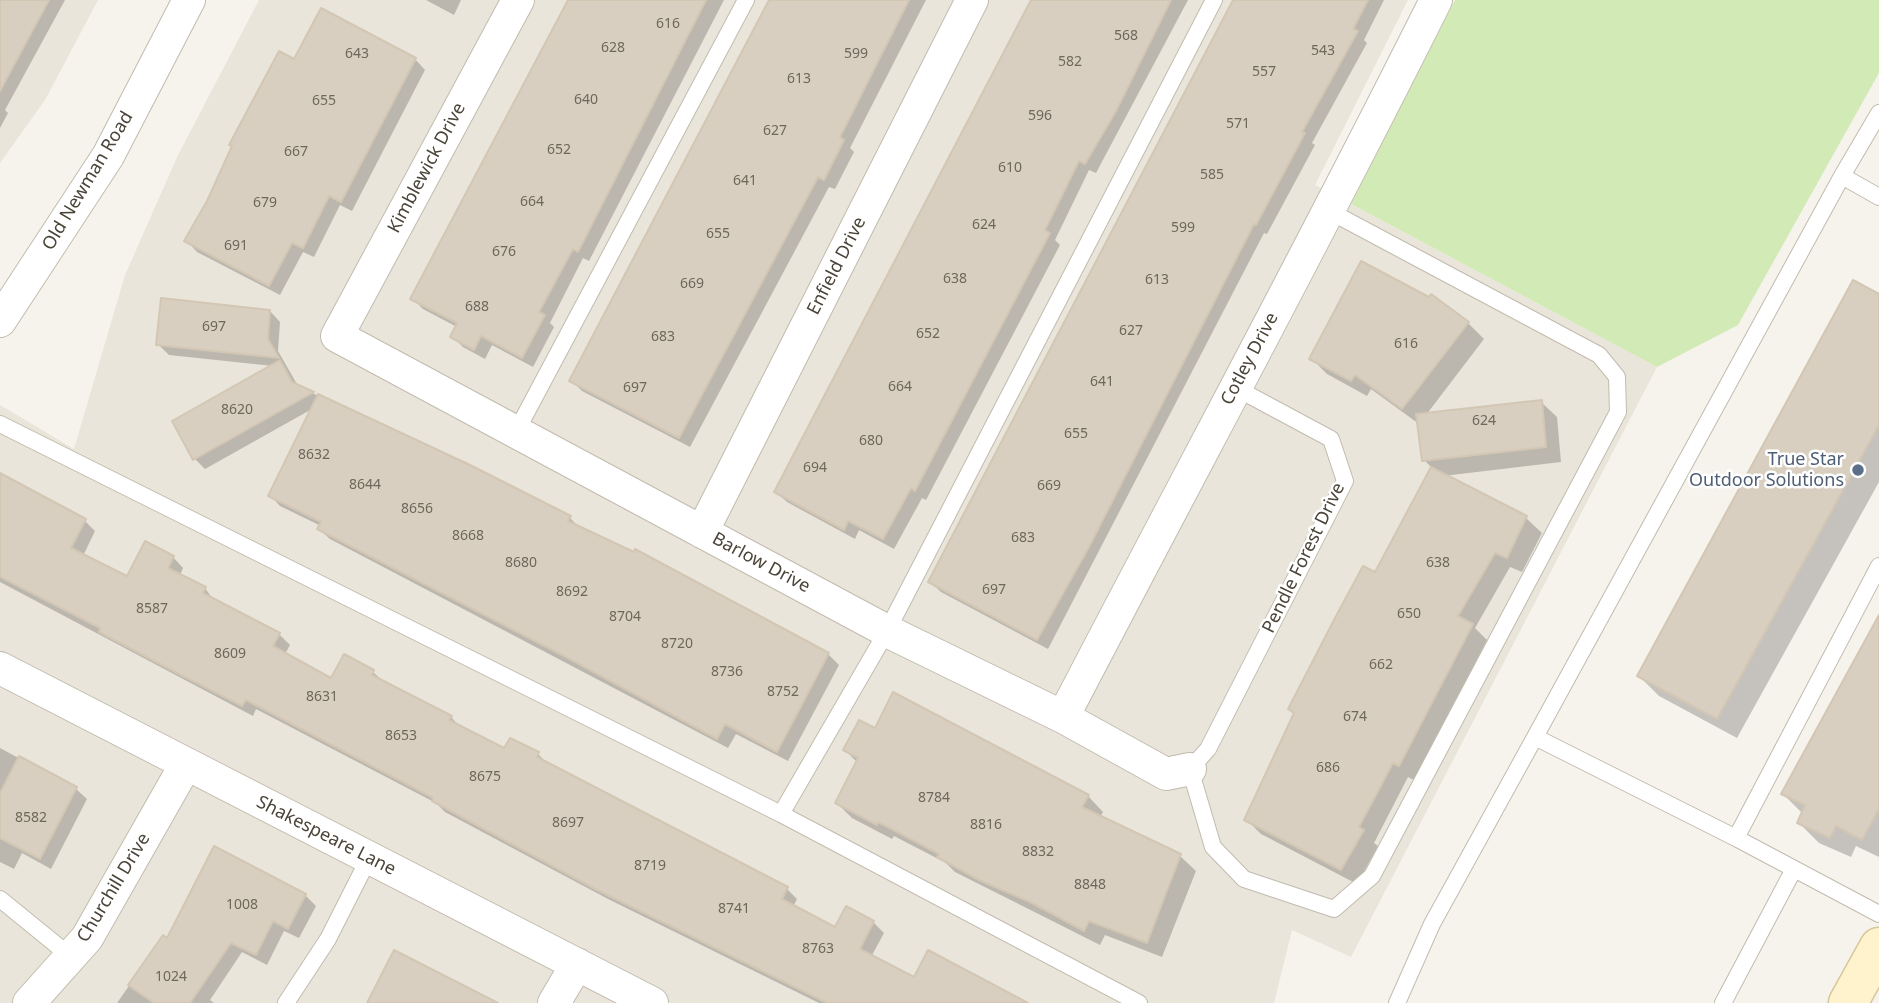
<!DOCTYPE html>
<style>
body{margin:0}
canvas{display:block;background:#f6f3ec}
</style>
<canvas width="1879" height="1003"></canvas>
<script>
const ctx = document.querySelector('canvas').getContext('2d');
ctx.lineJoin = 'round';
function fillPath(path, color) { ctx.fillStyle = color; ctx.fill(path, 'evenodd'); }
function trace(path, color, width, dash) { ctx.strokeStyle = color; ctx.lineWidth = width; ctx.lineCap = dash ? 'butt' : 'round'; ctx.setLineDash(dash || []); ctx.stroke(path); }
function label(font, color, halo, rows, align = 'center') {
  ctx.font = font + ' "Noto Sans",sans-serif'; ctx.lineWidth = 5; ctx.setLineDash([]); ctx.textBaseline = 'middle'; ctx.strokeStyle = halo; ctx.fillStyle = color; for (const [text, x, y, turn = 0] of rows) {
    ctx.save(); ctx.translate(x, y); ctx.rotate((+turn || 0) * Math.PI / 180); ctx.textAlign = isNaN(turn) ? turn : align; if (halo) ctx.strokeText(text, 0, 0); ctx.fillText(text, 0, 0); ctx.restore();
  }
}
fillPath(new Path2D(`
 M0 0H98L45 100 0 163Z
 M259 0H1408L1315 185 1657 367 1351 957 1292 930 1274 1003H0V405L74 449 125 275 178 155Z`), '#eae5da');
fillPath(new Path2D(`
 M1455 0H1879V73L1738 325 1657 367 1351 204Z`), '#d2eab5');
fillPath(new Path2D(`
 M0 0H65L5 110 8 113 0 128Z
 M426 0H461L454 15Z
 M570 0H724L589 261 583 258 550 323 554 327 533 367 492 345 485 359 463 347 452 336 457 327 423 309 412 298Z
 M771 0H926L850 148 854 152 835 189 829 187 690 447 582 391 572 381Z
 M1033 0H1188L1096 173 1089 170 1055 240 1060 245 926 500 922 498 894 549 859 530 855 539 787 502 776 492Z
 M1235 0H1384L1364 40 1367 43 1312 143 1315 145 1267 234 1264 233 1048 649 941 592 930 582Z
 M415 59 425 70 352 211 340 205 314 257 303 252 280 295 197 252 187 241Z
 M1879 296V482L1737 738 1659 696 1639 676Z
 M270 311 280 322 278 351 298 386 570 518 581 529 828 654 839 665 788 761 736 734 728 748 330 539 319 529 321 526 280 506 270 495 312 409 205 469 195 459 273 366 169 355 158 344Z
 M1468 323 1484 339 1426 415 1541 402 1557 417 1561 462 1443 476 1526 518 1542 533 1522 572 1510 567 1475 628 1487 640 1414 780 1408 777 1374 843 1378 846 1357 884 1261 834 1246 819 1295 715 1290 709 1376 574 1432 468 1424 460 1419 424 1371 389 1367 396 1327 374 1311 358Z
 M0 475 85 521 95 531 83 556 128 578 173 557 183 568 180 575 205 588 214 601 279 634 290 645 285 654 332 680 345 656 373 672 384 682 451 717 462 729 505 751 538 754 549 765 787 889 797 899 793 907 836 929 873 922 884 933 871 957 915 980 1024 1003H819L608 899 445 812 436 803 256 709 253 716 0 582Z
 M1879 620V857L1856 846 1851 857 1819 843 1799 823 1803 814 1783 794Z
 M875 731 1088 796 1103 812 1100 817 1180 856 1196 871 1162 957 1105 935 1100 945 955 872 946 863 894 836 892 839 852 818 837 803 857 762 845 750Z
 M0 748 76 789 87 799 51 869 22 853 14 869 0 862Z
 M305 895 316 906 299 938 284 931 267 965 242 952 210 1000 214 1003H117L163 937 168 940Z`), '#0003');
const building = new Path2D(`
 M0 0H49L0 91Z
 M568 0H706L578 252 573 249 539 312 545 315 522 358 481 336 474 350 450 337 457 323 410 299Z
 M769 0H909L840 137 844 140 824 180 818 177 679 438 569 381Z
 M1031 0H1171L1116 111 1085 164 1079 161 1045 230 1050 233 915 491 911 488 883 539 848 521 844 530 774 492Z
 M1233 0H1368L1353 29 1358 31 1302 132 1305 133 1256 225 1254 224 1089 547 1037 640 928 582Z
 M321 8 416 58 341 202 329 196 303 248 292 243 269 286 184 241 207 201 232 146 229 145 279 51 294 59Z
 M1361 261 1429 297 1431 294 1469 322 1402 409 1355 375 1351 381 1309 359Z
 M1853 280 1879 294V425L1717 719 1637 676Z
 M161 298 270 310 268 339 279 358 156 345Z
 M280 360 292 382 314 392 193 460 172 421Z
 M318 394 470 465 571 516 568 521 634 552 635 549 829 653 777 752 725 724 717 739 566 657 317 529 321 522 268 496Z
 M1542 400 1546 447 1422 461 1416 414Z
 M1431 467 1527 516 1507 558 1495 553 1458 616 1473 624 1399 766 1393 763 1359 827 1364 830 1341 870 1244 820 1294 713 1288 709 1335 618 1363 566 1375 572Z
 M0 473 86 519 71 548 127 576 145 541 174 556 168 568 206 587 203 593 280 633 273 646 331 678 344 654 374 670 372 675 452 716 449 720 504 748 510 738 539 752 537 757 788 887 782 899 835 927 846 906 874 921 860 949 914 977 928 950 1028 1003H827L595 889 432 801 433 798 246 700 242 706 181 675 99 632 100 628 0 577Z
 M1879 615V809L1862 840 1836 826 1830 838 1797 823 1805 805 1781 794Z
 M893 692 1089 795 1082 807 1181 854 1147 943 1089 921 1084 931 1032 903 979 880 937 857 939 854 878 822 877 825 835 803 858 758 843 750 859 720 875 728Z
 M19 756 77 787 40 859 0 838V793Z
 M214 846 306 894 288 929 273 921 256 955 231 943 190 1003H154L128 985 163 935 167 938Z
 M394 950 498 1003H367Z`);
fillPath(building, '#d8cfc1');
trace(building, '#d3c7b4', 2);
const service = new Path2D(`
 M1879 113 1842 176 1879 197
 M1234 387 1331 439 1345 481 1208 749 1190 769 1213 847 1244 879 1334 909 1372 876 1618 412 1617 377 1599 355 1331 212
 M0 424 781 814 1139 1003
 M516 432 746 0
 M1879 566 1736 838 1879 914
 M781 814 887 631 1214 0
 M1736 838 1535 737 1842 176
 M0 899 70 956
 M286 1003 328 939 369 858
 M1397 1003 1432 924 1535 737
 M1723 1003 1794 869`);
const minor = new Path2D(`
 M518 0 337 336 887 631 1063 717 1166 774 1190 769
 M0 321 108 156 189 0
 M702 532 972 0
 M0 668 652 1003
 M1063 717C1187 478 1316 241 1436 0
 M29 1003 87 938 186 764
 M554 1003 577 964`);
const secondary = new Path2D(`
 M1848 1003 1879 947`);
trace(service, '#c2bbae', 18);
trace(minor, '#c2bbae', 34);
trace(secondary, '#d6c79b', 41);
trace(service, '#fff', 16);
trace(minor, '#fff', 32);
trace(secondary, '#fff3cd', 38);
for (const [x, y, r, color] of [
 [1858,470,7,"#5c6f8a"]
]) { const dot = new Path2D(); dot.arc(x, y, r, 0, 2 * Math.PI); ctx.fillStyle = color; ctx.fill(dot); trace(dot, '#fff', 2.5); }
label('14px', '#6e675b', null, [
 ["616",668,24],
 ["568",1126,36],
 ["628",613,48],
 ["543",1323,51],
 ["643",357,54],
 ["599",856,54],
 ["582",1070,62],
 ["557",1264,72],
 ["613",799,79],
 ["640",586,100],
 ["655",324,101],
 ["596",1040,116],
 ["571",1238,124],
 ["627",775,131],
 ["652",559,150],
 ["667",296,152],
 ["610",1010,168],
 ["585",1212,175],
 ["641",745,181],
 ["664",532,202],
 ["679",265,203],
 ["624",984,225],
 ["599",1183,228],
 ["655",718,234],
 ["691",236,246],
 ["676",504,252],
 ["638",955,279],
 ["613",1157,280],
 ["669",692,284],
 ["688",477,307],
 ["697",214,327],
 ["627",1131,331],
 ["652",928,334],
 ["683",663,337],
 ["616",1406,344],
 ["641",1102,382],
 ["664",900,387],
 ["697",635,388],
 ["8620",237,410],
 ["624",1484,421],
 ["655",1076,434],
 ["680",871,441],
 ["8632",314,455],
 ["694",815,468],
 ["8644",365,485],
 ["669",1049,486],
 ["8656",417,509],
 ["8668",468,536],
 ["683",1023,538],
 ["8680",521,563],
 ["638",1438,563],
 ["697",994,590],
 ["8692",572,592],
 ["8587",152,609],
 ["650",1409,614],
 ["8704",625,617],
 ["8720",677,644],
 ["8609",230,654],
 ["662",1381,665],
 ["8736",727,672],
 ["8752",783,692],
 ["8631",322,697],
 ["674",1355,717],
 ["8653",401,736],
 ["686",1328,768],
 ["8675",485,777],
 ["8784",934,798],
 ["8582",31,818],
 ["8697",568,823],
 ["8816",986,825],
 ["8832",1038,852],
 ["8719",650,866],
 ["8848",1090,885],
 ["1008",242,905],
 ["8741",734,909],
 ["8763",818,949],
 ["1024",171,977]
]);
label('18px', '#4b4439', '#fff', [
 ["Kimblewick Drive",427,168,-62],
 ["Old Newman Road",88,181,-59],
 ["Enfield Drive",837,266,-63],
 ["Cotley Drive",1250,359,-62],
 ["Pendle Forest Drive",1304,558,-64],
 ["Barlow Drive",761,563,28],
 ["Shakespeare Lane",326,836,27],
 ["Churchill Drive",114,888,-59]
]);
label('18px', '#4e5e75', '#fff', [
 ["True Star",1844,460],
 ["Outdoor Solutions",1844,481]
], 'right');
</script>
